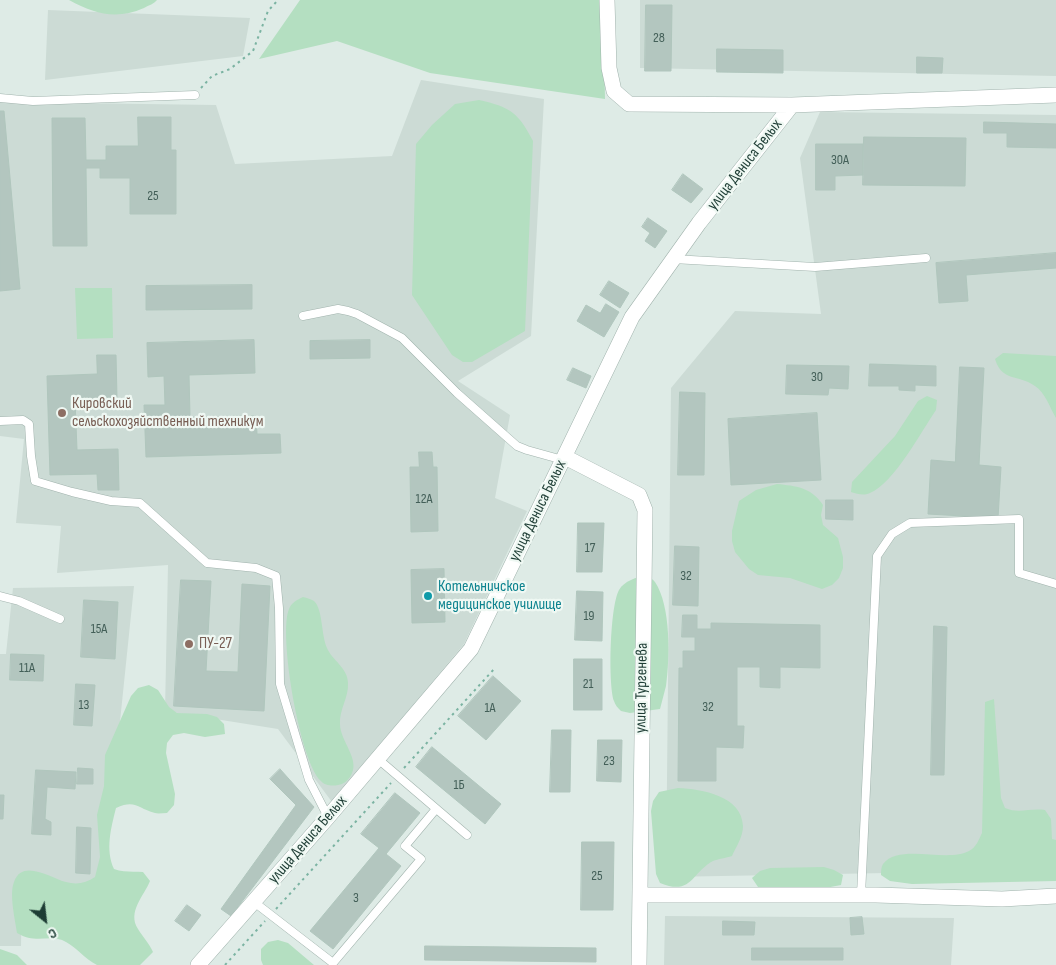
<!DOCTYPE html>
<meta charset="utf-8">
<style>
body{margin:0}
#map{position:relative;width:1056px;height:965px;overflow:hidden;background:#deebe6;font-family:"Sofia Sans Condensed",sans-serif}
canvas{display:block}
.north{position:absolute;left:20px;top:895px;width:50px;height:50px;-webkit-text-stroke:4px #eff8f3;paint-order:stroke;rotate:151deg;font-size:14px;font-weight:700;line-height:20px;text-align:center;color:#1e3d35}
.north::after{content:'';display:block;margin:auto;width:18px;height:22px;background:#1e3d35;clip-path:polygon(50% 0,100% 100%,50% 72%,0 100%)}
</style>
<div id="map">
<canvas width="1056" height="965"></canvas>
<div class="north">С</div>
</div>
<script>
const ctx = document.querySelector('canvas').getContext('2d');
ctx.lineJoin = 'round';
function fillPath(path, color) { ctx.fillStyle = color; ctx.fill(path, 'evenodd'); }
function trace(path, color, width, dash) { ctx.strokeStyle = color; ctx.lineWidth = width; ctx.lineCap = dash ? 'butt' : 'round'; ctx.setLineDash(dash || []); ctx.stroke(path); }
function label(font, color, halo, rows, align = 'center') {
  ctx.font = font + ' "Sofia Sans Condensed",sans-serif'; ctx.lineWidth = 4.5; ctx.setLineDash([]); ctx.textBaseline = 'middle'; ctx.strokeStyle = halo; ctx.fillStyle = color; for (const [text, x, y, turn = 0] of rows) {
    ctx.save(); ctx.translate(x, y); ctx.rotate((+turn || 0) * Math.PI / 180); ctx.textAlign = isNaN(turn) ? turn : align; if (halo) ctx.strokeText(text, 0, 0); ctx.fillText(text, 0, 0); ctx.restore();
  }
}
fillPath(new Path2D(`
 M640 0H1056V76L640 68Z
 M48 10 250 18 243 56 45 80Z
 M421 80 544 99 531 336 458 381 510 415 495 498 527 511 464 644 332 802 278 729 165 711 168 565 57 573 61 526 16 523 24 439 0 436V102L216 105 235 164 392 156Z
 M820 112 1056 115V869L998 871 666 877 671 388 735 311 821 314 800 158Z
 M134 586 103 886 22 882 21 946H0V654H6L13 588Z
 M665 916 954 918 951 965H664Z`), '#ccdbd5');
fillPath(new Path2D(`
 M69 0H157C154 4 149 5 144 8 116 20 95 14 69 0Z
 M300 0H603L605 99 430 73 337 41 259 59Z
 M479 100C510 107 518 112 533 141L525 331 472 362H463L452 355 412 295 416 144 432 125 455 104Z
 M75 288H112L113 338 77 339Z
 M1003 353 1056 356V418C1050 408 1045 392 1035 386 1018 374 1002 382 995 359Z
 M927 396 937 400 936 410C921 432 894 483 870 493 863 496 858 494 851 492L852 482 895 436 918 401Z
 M777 484C796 486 811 487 823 505L821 515 823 525 838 538 843 557V568L839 578 832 585 822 589 790 578 758 575 749 569 735 552 732 541V531L739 501 756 490Z
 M646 575C649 577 653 579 655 582 671 606 670 658 666 686 664 694 662 701 660 709L630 713 621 711C618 708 615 705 614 701 608 683 610 606 619 590 624 581 637 577 646 575Z
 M303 597C307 598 311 599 314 601 323 609 321 635 327 648 332 660 348 668 348 683 349 697 339 710 340 724 340 742 362 760 350 777 347 781 344 784 338 785 333 786 325 786 321 781 300 762 278 634 289 609 292 602 297 600 303 597Z
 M149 685 158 690 169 707 177 713 207 714 217 717 224 724 225 734 205 737 184 733 173 735 167 743 166 753 175 794 174 805 167 813C163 813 158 814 155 813 138 809 136 799 116 808 111 828 105 850 114 869 124 873 133 871 143 872L150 881C144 896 127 912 138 929 143 937 149 943 153 952L140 965H97C85 959 77 948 66 942 50 933 37 945 17 933 15 919 9 894 14 882 22 858 51 878 66 882 77 885 86 883 95 877L100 857 97 815 104 786 105 755 131 696 138 688Z
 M994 699 1001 798 1005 808C1019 814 1029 808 1045 810L1051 819 1052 839 1056 840V881L912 884 890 881 881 875C881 872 881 867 883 864 899 843 947 863 969 851 976 848 979 839 982 833L985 702Z
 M678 788C702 789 742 796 743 826 743 837 736 847 732 856 726 858 718 859 713 861 691 873 692 896 660 883L656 874 651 811 653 801 659 792Z
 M824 867 834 870 843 875 841 885C815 891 785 890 758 887L752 878 760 871 770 868Z
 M278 940 288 943 314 965H263L261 960V949L268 942Z
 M0 949 17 955 27 965H0Z`), '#b4dfc1');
const building = new Path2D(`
 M646 5H672L671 71H645Z
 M717 49 783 50V73L717 72Z
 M917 57 943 58 942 73H917Z
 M0 111H4L20 289 0 291Z
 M138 117H171V150H176V214H130V178H100V168H86L87 246H53L52 118H85L86 160H106V146H138Z
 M984 122 1056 124V148L1007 147V133H984Z
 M864 137 966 138 965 186 863 185Z
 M816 144H863V175L835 176V190H816Z
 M683 174 703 189 691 203 672 190Z
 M648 218 667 231 655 248 645 241 650 233 642 227Z
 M1056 253V268L966 275 968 301 939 303 936 263Z
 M609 281 629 293 620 308 600 295Z
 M252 285V309L146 310V286Z
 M606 304 619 312 604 337 577 321 586 305 600 313Z
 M254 340 255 373 189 375 190 417 256 416 257 434H280L281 453 146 457 144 405H165L164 376 148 377 147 343Z
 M370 340V358L310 359V341Z
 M97 355H116L117 399 75 400 77 450 118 449 119 490H98L97 474 50 475 47 376 97 374Z
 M870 364 936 366V386L915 385V391L899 390V386H869Z
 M787 365 849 366 848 389 829 388 828 395 786 394Z
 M960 367 984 368 979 465 1001 467 998 518 928 514 931 460 955 462Z
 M573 368 591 376 586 388 567 380Z
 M680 392 705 393 704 475H678Z
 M817 413 821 480 731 485 728 419Z
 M419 452H432L433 467H437L438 531 411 532 410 467H419Z
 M826 500H853V520L826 519Z
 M578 523H604L602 572H577Z
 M675 546 699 547 698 606 673 605Z
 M444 569 445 622 412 623 411 570Z
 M181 580 211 581 206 671 238 672 242 584 270 586 264 711 174 706Z
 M577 591 603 592 602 641 575 640Z
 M84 600 118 602 115 659 81 657Z
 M683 615H697V629H711V623L820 625V668L780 667V688L760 687V667H737V726H744L743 748 716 747V781H678L679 668H683V651H695V637H682Z
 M934 626 947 627 944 775H931Z
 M11 654 44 655 43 681 10 680Z
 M574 659H602V710H574Z
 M493 676 521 701 486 740 458 716Z
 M76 684 95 685 92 726 74 725Z
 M552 730H571L570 792H550Z
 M598 740H622L621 782 597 781Z
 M432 747 501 804 485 824 416 767Z
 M78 768 93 769V784H77Z
 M280 769 314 807 231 916 221 909 296 805 270 779Z
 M36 770 76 772 75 789 47 787 45 819 51 822V835L32 834Z
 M395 793 420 813 386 854 401 866 333 949 310 931 379 848 361 834Z
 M0 795H4L3 819H0Z
 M77 827 91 828 90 874 76 873Z
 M582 842H614L613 910H581Z
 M187 905 201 915 189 931 175 921Z
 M862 917 864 934 851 935 850 918Z
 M723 921 755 922 754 935H723Z
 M425 946 596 948V962L425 960Z
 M752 948H843V960H752Z`);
fillPath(building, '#b3c6bf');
trace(building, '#b0c6bd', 1);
const service = new Path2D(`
 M0 98 33 101 195 95
 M673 259 815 267 926 258
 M303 316 338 309 348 311 357 314 402 338 457 393 517 446 527 450 563 460
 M0 421 23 420 29 424 31 456 35 481 72 492 111 501 140 503 207 563 256 568 276 576 279 608 280 684 309 780 328 817
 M0 596 19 601 60 619
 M378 759 467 835
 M861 895 877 556 892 534 910 523 1019 519V573L1056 584
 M254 902 333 963 421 859 405 846 436 809`);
const minor = new Path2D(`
 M607 0 609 68 614 91 629 104 792 105 1056 95
 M565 457 639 495 645 510 639 965
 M640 895H876L1002 899 1056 896
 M198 965 328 817 471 649 632 317 699 223 792 105`);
trace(service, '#a1b3ad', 9);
trace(minor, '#a1b3ad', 16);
trace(new Path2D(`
 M201 88 212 76 230 69 253 51 268 11 278 0
 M404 768 495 668
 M276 909 391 783
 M225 965 265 921`), '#7bb3a2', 2, [2.5, 4]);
trace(service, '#fff', 8);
trace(minor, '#fff', 15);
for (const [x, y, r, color] of [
 [62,413,5,"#8d6e63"],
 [428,596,5,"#0f9aa8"],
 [189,644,5,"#8d6e63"]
]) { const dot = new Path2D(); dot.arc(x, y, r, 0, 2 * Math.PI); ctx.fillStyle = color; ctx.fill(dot); trace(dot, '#eff8f3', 2); }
label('14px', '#435f58', null, [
 ["28",659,38],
 ["30А",840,160],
 ["25",153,196],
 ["30",817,377],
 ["12А",424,499],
 ["17",590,548],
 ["32",686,576],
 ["19",589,616],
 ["15А",99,629],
 ["11А",27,668],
 ["21",588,684],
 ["13",84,705],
 ["32",708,707],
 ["1А",490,708],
 ["23",609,761],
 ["1Б",459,785],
 ["25",597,876],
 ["3",356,898]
]);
label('16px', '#1e3d35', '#eff8f3', [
 ["улица Дениса Белых",745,165,-52],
 ["улица Дениса Белых",538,511,-64],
 ["улица Тургенева",642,688,-89],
 ["улица Дениса Белых",308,840,-49]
]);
label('16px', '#785e54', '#eff8f3', [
 ["Кировский",72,404],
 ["сельскохозяйственный техникум",72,422],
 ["ПУ-27",199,644]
], 'left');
label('16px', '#0d838f', '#eff8f3', [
 ["Котельничское",438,587],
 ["медицинское училище",438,605]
], 'left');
</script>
